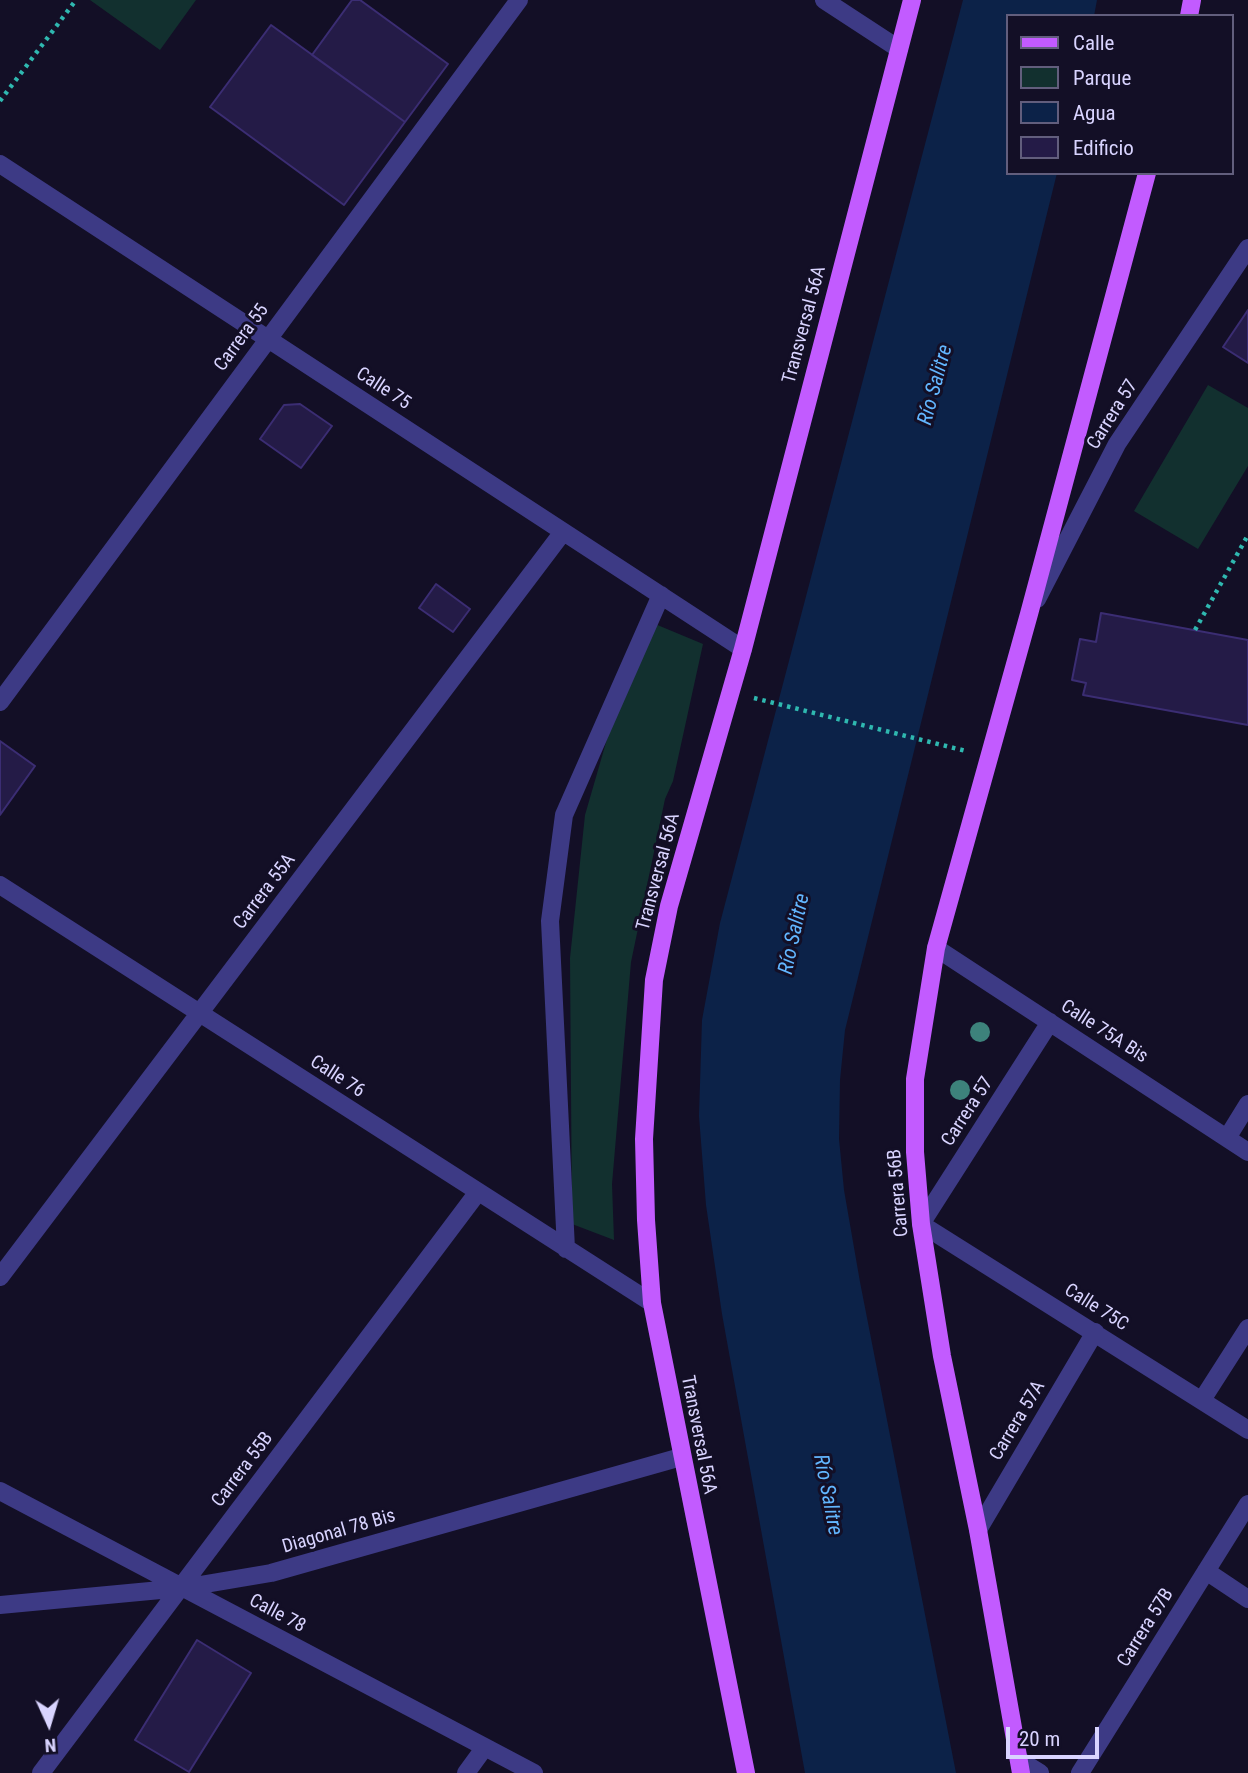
<!DOCTYPE html>
<meta charset="utf-8">
<style>
body{margin:0}
#map{position:relative;width:1248px;height:1773px;overflow:hidden;background:#130f26;font-family:"Roboto Condensed",sans-serif}
canvas{display:block}
.legend{position:absolute;left:1006px;top:14px;width:228px;height:161px;box-sizing:border-box;background:#130f26;border:2px solid #625e7d;margin:0;padding:9px 12px;list-style:none;font-size:21px;color:#d9d4ff}
.legend li{display:flex;align-items:center;gap:14px;height:35px}
.legend b{width:35px;border:2px solid #625e7d}
.north{position:absolute;left:14px;top:1689px;width:70px;height:70px;-webkit-text-stroke:5px #130f26;paint-order:stroke;rotate:176deg;font-size:19px;font-weight:700;line-height:28px;text-align:center;color:#d9d4ff}
.north::after{content:'';display:block;margin:auto;width:24px;height:32px;background:#d9d4ff;clip-path:polygon(50% 0,100% 100%,50% 72%,0 100%)}
.scale{position:absolute;left:1006px;top:1727px;width:93px;height:32px;box-sizing:border-box;border:4px solid #d9d4ff;border-top:0;padding-left:9px;font-size:21px;line-height:24px;white-space:nowrap;color:#d9d4ff;-webkit-text-stroke:5px #130f26;paint-order:stroke}
</style>
<div id="map">
<canvas width="1248" height="1773"></canvas>
<ul class="legend">
<li><b style="height:9px;background:#c25bff"></b>Calle</li>
<li><b style="height:19px;background:#12302f"></b>Parque</li>
<li><b style="height:19px;background:#0c2248"></b>Agua</li>
<li><b style="height:19px;background:#241b47"></b>Edificio</li>
</ul>
<div class="north">N</div>
<div class="scale">20 m</div>
</div>
<script>
const ctx = document.querySelector('canvas').getContext('2d');
ctx.lineJoin = 'round';
function fillPath(path, color) { ctx.fillStyle = color; ctx.fill(path, 'evenodd'); }
function trace(path, color, width, dash) { ctx.strokeStyle = color; ctx.lineWidth = width; ctx.lineCap = dash ? 'butt' : 'round'; ctx.setLineDash(dash || []); ctx.stroke(path); }
function label(font, color, halo, rows, align = 'center') {
  ctx.font = font + ' "Roboto Condensed",sans-serif'; ctx.lineWidth = 6; ctx.setLineDash([]); ctx.textBaseline = 'middle'; ctx.strokeStyle = halo; ctx.fillStyle = color; for (const [text, x, y, turn = 0] of rows) {
    ctx.save(); ctx.translate(x, y); ctx.rotate((+turn || 0) * Math.PI / 180); ctx.textAlign = isNaN(turn) ? turn : align; if (halo) ctx.strokeText(text, 0, 0); ctx.fillText(text, 0, 0); ctx.restore();
  }
}
fillPath(new Path2D(`
 M90 0H196L160 50Z
 M1208 385 1248 408V466L1198 549 1134 511Z
 M655 624 703 644 673 781 665 799 631 962 612 1184 614 1240 572 1224 570 958 585 815 616 708Z`), '#12302f');
fillPath(new Path2D(`
 M963 0H1097L1094 16H1008V173H1057L845 1030 840 1080 839 1139 844 1190 860 1282 956 1773H805L722 1314 706 1205 699 1116 702 1020 720 923Z`), '#0c2248');
const building = new Path2D(`
 M352 0H360L448 64 405 122 312 55Z
 M271 25 405 122 344 205 210 107Z
 M1248 310V363L1223 347Z
 M300 404 332 426 301 468 260 439 284 405Z
 M436 584 470 609 453 632 419 608Z
 M1101 613 1248 640V725L1083 695 1086 683 1072 680 1080 639 1096 642Z
 M0 741 35 766 0 815Z
 M197 1640 251 1673 189 1772 135 1740Z`);
fillPath(building, '#241b47');
trace(building, '#3b2d73', 2);
trace(new Path2D(`
 M0 101 76 0
 M1195 630 1248 535
 M754 698 966 751`), '#2fb8b0', 4.5, [3.5, 5]);
trace(new Path2D(`
 M824 0 899 49
 M0 164 743 649
 M1037 599 1117 444 1248 248
 M0 702 519 0
 M0 885 652 1303
 M936 948 1248 1152
 M1050 1022 921 1224 1248 1430
 M1227 1138 1248 1104
 M566 1249 550 921 564 815 661 595
 M0 1277 563 532
 M1202 1400 1248 1328
 M0 1491 534 1773
 M978 1530 1095 1332
 M1206 1571 1248 1599
 M0 1605 182 1588 271 1573 681 1457
 M1019 1760 1040 1773
 M41 1773 478 1192
 M466 1773 485 1747
 M1080 1773 1248 1504`), '#3d3a85', 18);
trace(new Path2D(`
 M1189 16 1192 0
 M746 1773 652 1303 646 1220 644 1139 654 980 669 906 743 649 912 0
 M1021 1773 978 1530 942 1356 921 1224 915 1152V1079L936 948 1029 614 1147 173`), '#c25bff', 18);
ctx.fillStyle = '#3d827b';
for (const [x, y] of [
 [980,1032],
 [960,1090]
]) { ctx.beginPath(); ctx.arc(x, y, 10, 0, 2 * Math.PI); ctx.fill(); }
label('19px', '#d9d4ff', '#130f26', [
 ["Transversal 56A",805,325,-75],
 ["Carrera 55",242,338,-54],
 ["Calle 75",383,389,33],
 ["Carrera 57",1113,415,-58],
 ["Transversal 56A",659,872,-75],
 ["Carrera 55A",265,892,-53],
 ["Calle 75A Bis",1104,1032,33],
 ["Calle 76",337,1077,33],
 ["Carrera 57",968,1112,-57],
 ["Carrera 56B",899,1193,-95],
 ["Calle 75C",1096,1308,32],
 ["Carrera 57A",1018,1421,-59],
 ["Transversal 56A",698,1435,79],
 ["Carrera 55B",243,1470,-53],
 ["Diagonal 78 Bis",339,1532,-16],
 ["Calle 78",277,1614,28],
 ["Carrera 57B",1146,1628,-58]
]);
label('italic 21px', '#62b6ff', '#130f26', [
 ["Río Salitre",936,385,-75],
 ["Río Salitre",795,934,-78],
 ["Río Salitre",827,1495,79]
]);
</script>
